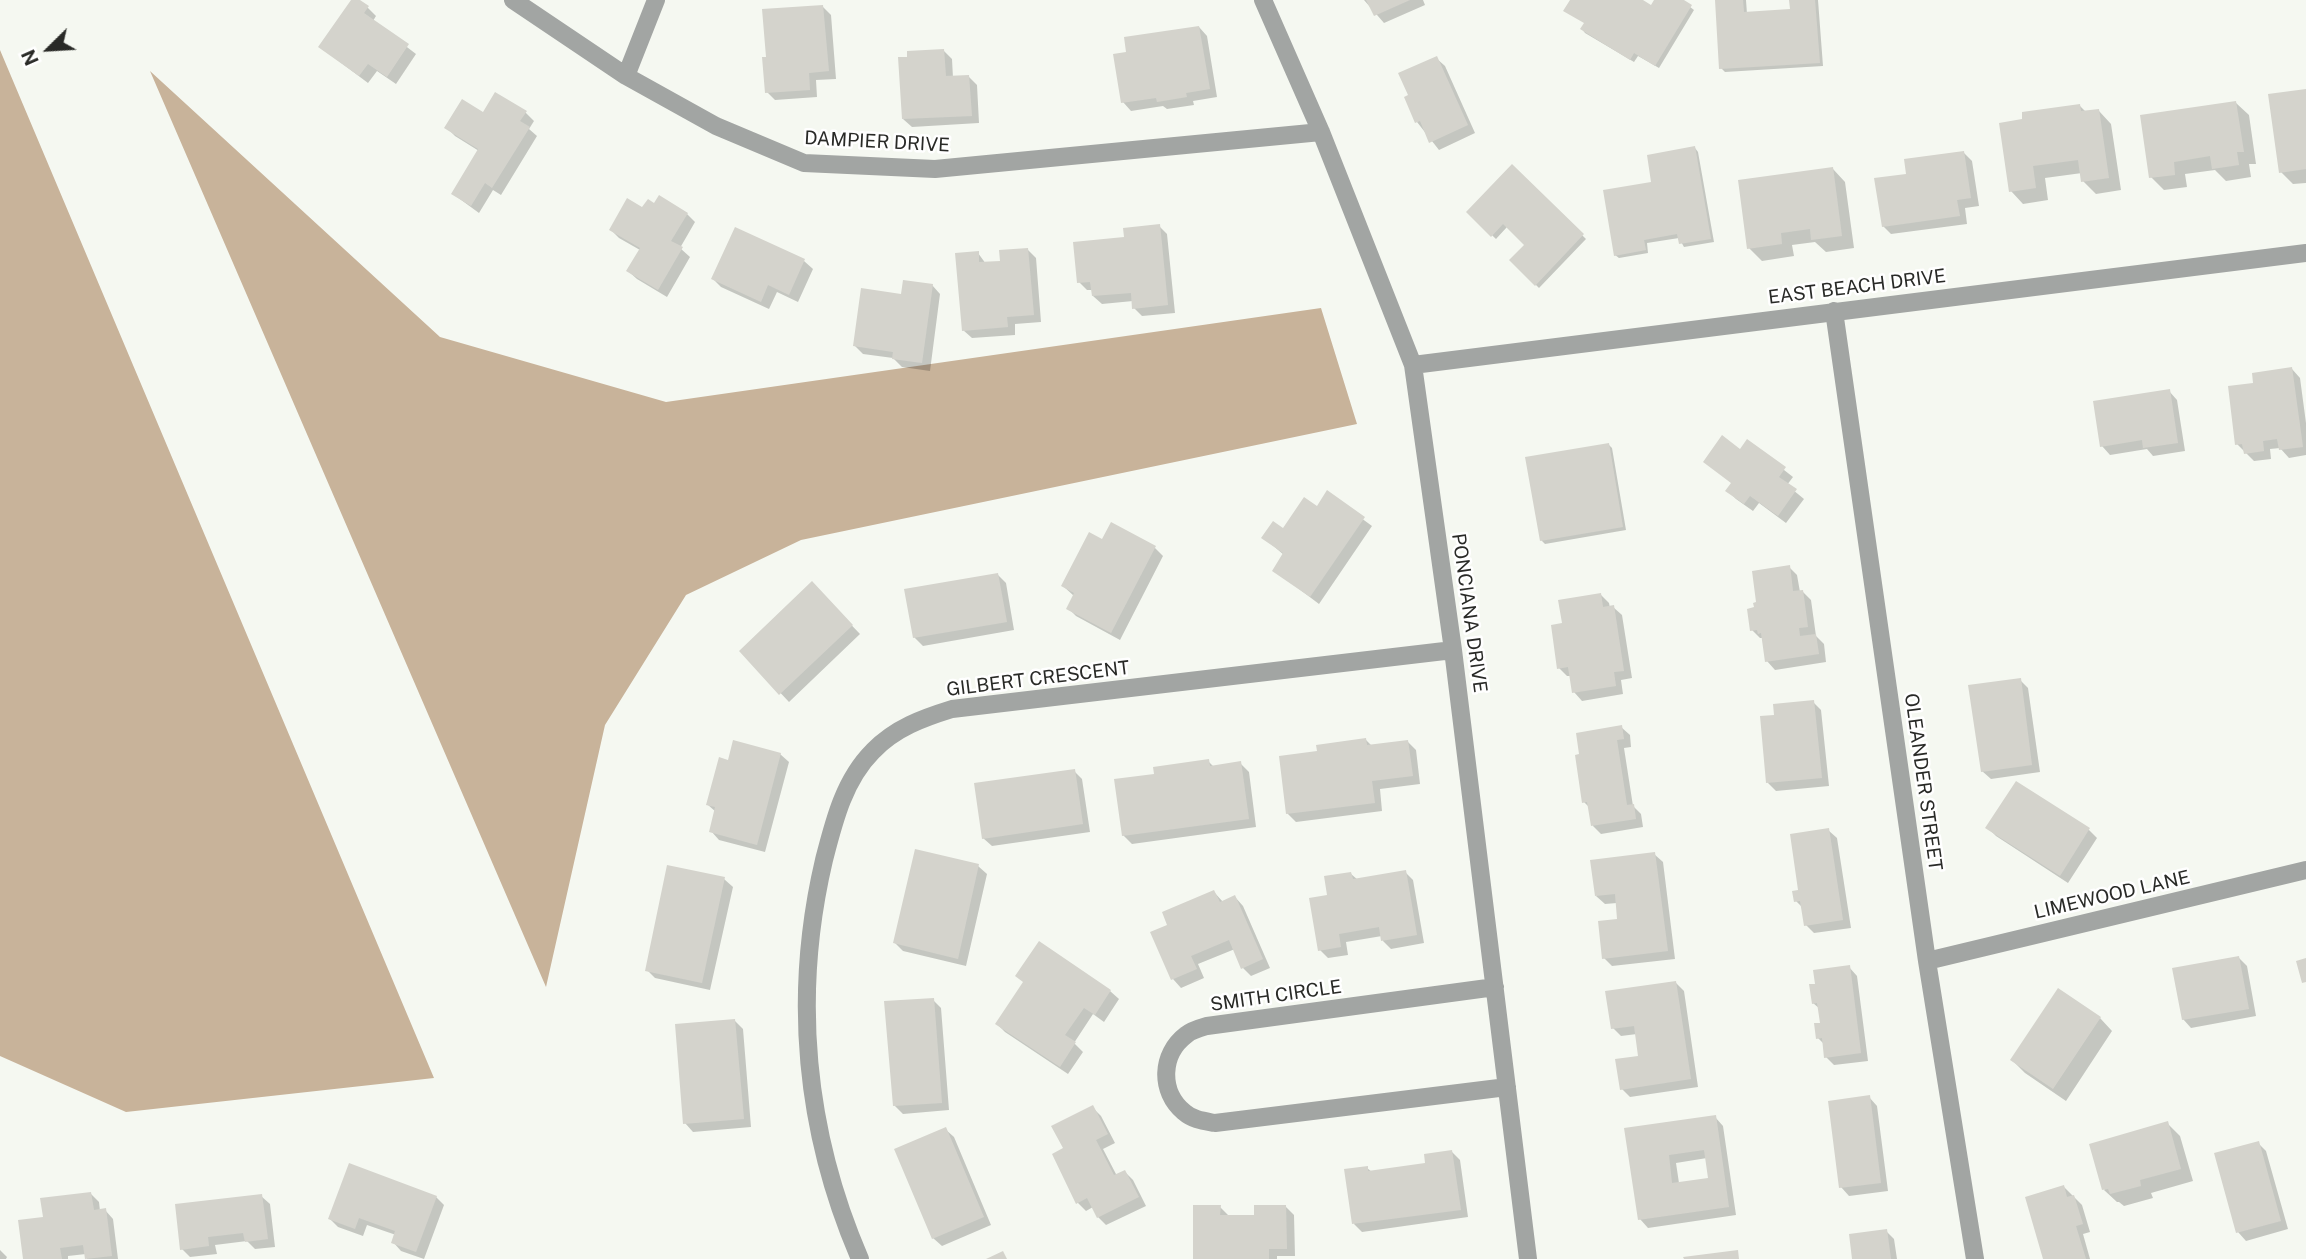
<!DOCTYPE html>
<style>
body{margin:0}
#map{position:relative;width:2306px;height:1259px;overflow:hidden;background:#f5f8f1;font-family:"Public Sans",sans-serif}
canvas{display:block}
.north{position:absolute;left:14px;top:14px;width:70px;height:70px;-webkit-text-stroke:5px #fff;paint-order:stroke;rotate:246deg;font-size:19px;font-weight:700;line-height:28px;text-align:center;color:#292a27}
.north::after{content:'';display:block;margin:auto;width:24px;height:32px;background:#292a27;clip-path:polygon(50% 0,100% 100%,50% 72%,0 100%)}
</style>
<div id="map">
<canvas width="2306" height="1259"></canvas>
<div class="north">N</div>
</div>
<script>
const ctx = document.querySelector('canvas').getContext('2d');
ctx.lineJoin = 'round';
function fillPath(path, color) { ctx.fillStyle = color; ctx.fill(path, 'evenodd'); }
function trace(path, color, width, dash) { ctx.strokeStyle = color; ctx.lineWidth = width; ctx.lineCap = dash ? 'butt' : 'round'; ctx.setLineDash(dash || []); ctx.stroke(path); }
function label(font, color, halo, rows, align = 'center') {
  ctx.font = font + ' "Public Sans",sans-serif'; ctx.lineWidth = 5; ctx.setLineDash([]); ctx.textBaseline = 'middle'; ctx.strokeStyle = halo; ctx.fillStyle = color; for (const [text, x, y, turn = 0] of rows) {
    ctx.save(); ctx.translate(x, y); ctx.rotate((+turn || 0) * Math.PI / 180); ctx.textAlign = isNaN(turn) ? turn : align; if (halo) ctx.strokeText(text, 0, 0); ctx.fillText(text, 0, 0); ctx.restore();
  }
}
fillPath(new Path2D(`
 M0 50 434 1078 126 1112 0 1056Z
 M150 71 440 337 666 402 1321 308 1357 424 801 540 686 595 605 725 546 987Z`), '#c8b39a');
fillPath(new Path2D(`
 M353 0H357L368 8 376 16 373 21 416 54 396 84 377 71 368 83 320 47Z
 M1364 0H1423L1425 5 1384 23Z
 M1572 0H1639L1652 7 1656 0H1681L1694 10 1659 68 1638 56 1634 62 1585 33 1582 29 1585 24Z
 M1717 0H1746L1747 14 1792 11 1791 0H1818L1823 66 1725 72 1721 68Z
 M823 7 831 15 836 79 816 80 817 97 775 100 767 92Z
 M1199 27 1207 36 1217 97 1193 101 1194 105 1167 109 1163 106 1131 111 1123 102 1128 53Z
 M943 50 952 59 953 78 969 77 977 85 979 123 912 127 903 119Z
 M1436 58 1445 66 1475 133 1439 150 1417 122Z
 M2306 91V183L2293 184 2281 172Z
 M2236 103 2249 115 2256 164H2249L2251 177 2226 181 2215 170 2185 174 2187 187 2164 190 2151 177Z
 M2080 106 2086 112 2099 111 2111 124 2121 190 2096 194 2083 181 2082 173 2045 178 2048 200 2023 204 2011 191Z
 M525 112 534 121 529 129 537 136 501 195 493 190 479 213 453 194 479 151 455 136 447 128 483 115Z
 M1695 148 1698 152 1714 242 1684 247 1679 238 1647 243 1648 253 1619 258 1615 255 1653 184Z
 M1964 153 1972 161 1979 206 1965 208 1967 224 1891 234 1883 226 1908 175Z
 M1512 167 1586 239 1539 288 1511 260 1526 245 1507 227 1496 239 1468 212Z
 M1833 169 1845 182 1854 248 1826 252 1815 242 1792 245 1794 256 1762 261 1749 248Z
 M643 210 687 214 695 222 680 248 690 257 667 297 637 279 628 271 640 250 619 238 611 230Z
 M1159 226 1167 234 1175 313 1142 316 1134 308 1133 301 1102 304 1093 296V290H1087L1079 282 1126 238Z
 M736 229 804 261 813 269 798 302 777 292 769 309 721 287 713 279Z
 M1028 250 1036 258 1041 322 1015 324V335L972 338 963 330 978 253 986 264 1002 262Z
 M932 285 940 294 930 371 902 367 893 358 863 354 855 346 902 296Z
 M2292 369 2300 378 2306 423V455L2289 458 2280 448 2270 449 2271 459 2254 461 2237 444 2255 385Z
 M2169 391 2177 400 2185 451 2153 456 2147 449 2110 455 2102 446Z
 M1747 441 1793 477 1787 485 1804 499 1786 523 1759 503 1753 511 1736 499 1728 491 1733 484 1705 462 1741 451Z
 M1608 444 1612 448 1626 530 1545 544 1541 540Z
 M1327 493 1372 526 1319 604 1274 570 1284 555 1264 538 1284 530 1317 508Z
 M1103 541 1155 548 1163 556 1120 640 1076 616 1068 608 1074 596 1063 586Z
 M1789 567 1797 575 1800 592 1802 591 1811 600 1816 636 1824 644 1826 662 1775 670 1767 661 1763 638H1760L1752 630 1756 609Z
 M998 575 1006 583 1014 630 923 646 914 637Z
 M812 584 860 634 789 702 741 651Z
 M1601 595 1609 603 1610 608 1613 607 1622 615 1632 678 1621 680 1623 694 1582 701 1574 692 1571 676H1567L1559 668 1564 625Z
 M2020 680 2028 688 2040 772 1991 779 1982 771Z
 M1813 702 1821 710 1829 786 1776 791 1768 783 1776 716Z
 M1621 727 1630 735 1631 747 1624 748 1633 806 1641 814 1643 827 1601 834 1593 826 1590 808 1584 802Z
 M1366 740 1372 746 1407 741 1416 750 1420 784 1380 789 1382 811 1296 822 1287 813 1319 753Z
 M780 754 789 762 765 852 719 840 711 831 716 812 708 805Z
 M1208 761 1214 767 1240 763 1249 772 1256 827 1132 844 1123 835Z
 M1074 771 1082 779 1090 832 992 846 983 838Z
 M1988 828 2089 830 2097 838 2068 883 1996 836Z
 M1828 830 1837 838 1851 928 1814 933 1806 925 1803 908 1796 901Z
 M1654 854 1663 862 1675 959 1612 966 1604 958 1619 920 1617 903 1605 904 1596 896Z
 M978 866 987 874 966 966 903 951 895 943Z
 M1405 872 1413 880 1424 943 1391 949 1383 941 1382 936 1346 942 1348 955 1328 958 1320 950 1329 896 1351 874 1358 880Z
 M724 879 733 887 710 990 655 978 647 970Z
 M1214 892 1223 902 1235 897 1243 906 1270 968 1251 976 1243 968 1235 949 1198 964 1204 978 1181 988 1173 979 1153 933 1169 926Z
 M2239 958 2247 966 2256 1016 2191 1028 2183 1019Z
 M1849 967 1857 976 1868 1061 1834 1065 1826 1057 1824 1044 1818 1038 1821 1024 1820 1009 1813 1003Z
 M1676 983 1684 991 1698 1087 1630 1097 1622 1089 1640 1057 1637 1034 1621 1036 1613 1028Z
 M1110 991 1119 999 1104 1022 1093 1014 1074 1043 1083 1052 1068 1074 1005 1032 997 1024Z
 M933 1000 941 1008 949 1110 903 1114 894 1105Z
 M2100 1018 2112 1031 2066 1101 2025 1073 2012 1060Z
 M735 1021 743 1029 751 1127 693 1132 685 1123Z
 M1869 1097 1877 1106 1888 1191 1849 1196 1841 1187Z
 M1093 1108 1101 1116 1115 1143 1103 1149 1117 1176 1125 1172 1133 1180 1146 1206 1106 1225 1098 1217 1093 1207 1086 1211 1078 1203 1065 1149Z
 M1715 1117 1723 1126 1736 1215 1648 1228 1640 1219 1626 1130ZM1707 1158 1710 1179 1679 1183 1676 1163Z
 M2167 1123 2180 1136 2193 1181 2151 1193 2153 1198 2124 1206 2119 1202H2117L2104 1190Z
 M945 1129 954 1137 991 1225 942 1246 933 1238Z
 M2258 1143 2266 1151 2288 1229 2246 1241 2238 1232Z
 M1452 1152 1460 1160 1468 1217 1362 1232 1354 1224 1367 1168 1372 1172 1427 1165Z
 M2064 1187 2082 1205 2090 1232 2083 1234 2090 1259H2045Z
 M91 1194 99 1202 100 1211 105 1210 113 1219 118 1259H87L86 1254 68 1256V1259H25L44 1218Z
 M261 1196 270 1204 275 1247 255 1249 247 1241 215 1245 217 1254 190 1257 182 1249Z
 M436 1197 444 1205 424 1259 401 1251 393 1242 396 1235 367 1225 363 1236 338 1227 330 1219Z
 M1220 1207 1228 1215 1256 1217 1286 1207 1294 1215 1295 1256H1277V1259H1195Z
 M1886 1231 1894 1239 1897 1259H1854Z
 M0 1250 7 1257 6 1259H0Z`), '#0003');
fillPath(new Path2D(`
 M351 0H360L369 6 364 13 409 44 387 77 368 64 359 76 318 47Z
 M1366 0H1410L1374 16Z
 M1570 0H1643L1651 5 1654 0H1684L1692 5 1655 66 1634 53 1630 60 1580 29 1584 23 1563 11Z
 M1715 0H1743L1744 12 1790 9 1789 0H1815L1820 63 1719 69Z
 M823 5 829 71 809 73 810 90 765 93 762 57H766L762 9Z
 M1199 26 1210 89 1186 93 1187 97 1157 102 1156 98 1121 103 1113 54 1126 52 1124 37Z
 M944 49 946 76 969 75 972 116 902 119 898 57H907V51Z
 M1437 56 1468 125 1429 143 1420 121 1415 123 1404 97 1408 95 1398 73Z
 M2306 89V169L2279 173 2268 94Z
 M495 92 527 111 520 121 530 127 492 188 485 183 471 206 451 194 478 149 444 128 462 99 483 112Z
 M2236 101 2244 152H2237L2239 165 2212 169 2210 156 2174 162 2175 175 2149 178 2140 115Z
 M2080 104 2081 111 2099 109 2109 178 2081 182 2078 160 2033 166 2036 188 2009 192 1999 123 2022 119V112Z
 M1695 146 1711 239 1679 244 1677 234 1644 240 1646 250 1614 256 1603 190 1651 182 1647 155Z
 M1964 151 1971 198 1957 200 1960 216 1882 227 1874 178 1906 174 1904 159Z
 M1512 164 1584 234 1535 286 1509 260 1524 245 1503 224 1491 237 1466 212Z
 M1833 167 1842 236 1811 240 1810 229 1781 233 1782 244 1747 249 1738 180Z
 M659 195 688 213 671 241 683 247 658 290 626 271 640 248 609 230 627 198 642 207 648 199 654 203Z
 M1160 224 1168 305 1132 309 1131 293 1092 296 1090 282 1077 283 1073 242 1124 237 1123 228Z
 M735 227 805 259 789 295 768 285 761 302 711 279Z
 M1028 248 1034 315 1007 317 1008 327 962 331 955 253 979 251V262L1000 261 999 250Z
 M903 280 933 284 922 363 892 359 893 352 853 346 861 288 901 294Z
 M2292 367 2303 447 2279 450 2277 439 2263 441 2264 451 2244 454 2242 444 2235 445 2228 386 2253 383 2252 373Z
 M2170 389 2178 443 2143 448 2142 440 2100 447 2093 401Z
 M1722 435 1740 449 1747 439 1786 467 1779 477 1797 489 1778 516 1750 496 1744 504 1725 491 1731 483 1703 462Z
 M1609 443 1623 527 1540 541 1525 457Z
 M1327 490 1365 517 1310 597 1272 571 1283 553 1261 538 1273 521 1283 528 1304 497 1317 506Z
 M1111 522 1156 546 1111 633 1066 609 1074 593 1061 586 1089 532 1102 539Z
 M1790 565 1793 591 1803 590 1808 627 1799 628 1800 636 1816 634 1819 654 1765 662 1761 633 1758 634 1757 630 1750 631 1747 609 1754 607 1753 603 1756 602 1752 571Z
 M998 573 1007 622 913 638 904 589Z
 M812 581 853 625 779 695 739 651Z
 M1601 593 1603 607 1614 605 1624 671 1614 672 1616 686 1572 693 1568 667 1557 669 1551 625 1562 623 1558 600Z
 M2021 678 2032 765 1981 772 1968 685Z
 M1814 700 1822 778 1766 783 1760 716 1774 715 1773 704Z
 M1622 725 1624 739 1617 740 1627 805 1634 804 1636 819 1591 826 1587 802 1582 803 1575 755 1579 754 1576 733Z
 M1366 738 1367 745 1408 740 1413 776 1372 781 1375 803 1286 814 1279 756 1317 751 1316 745Z
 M733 740 781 753 757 845 709 832 715 807 706 805 719 757 728 760Z
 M1209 759 1210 766 1241 761 1249 819 1122 836 1114 779 1154 774 1153 767Z
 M1075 769 1083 824 982 839 974 783Z
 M2016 781 2090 828 2060 876 1985 828Z
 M1829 828 1843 920 1804 926 1800 901 1794 902 1792 891 1798 890 1790 834Z
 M915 849 979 864 958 959 893 943Z
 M1655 852 1668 951 1602 959 1598 921 1617 919 1615 894 1595 896 1590 860Z
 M667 865 725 877 702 983 645 971Z
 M1406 870 1417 935 1381 941 1379 927 1339 934 1341 947 1318 951 1309 898 1327 895 1324 876 1351 872 1353 879Z
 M1214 890 1220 902 1235 895 1263 959 1241 969 1229 940 1191 956 1197 969 1171 980 1150 932 1167 925 1162 912Z
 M1039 941 1111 990 1095 1015 1084 1008 1065 1035 1076 1042 1060 1067 995 1024 1023 982 1015 976Z
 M2239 956 2249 1009 2182 1020 2172 968Z
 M2306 958V982L2302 983 2296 961Z
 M1850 965 1861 1053 1824 1058 1822 1038 1816 1039 1814 1023H1820L1817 1003 1812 1004 1809 984H1815L1813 970Z
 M1676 981 1691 1079 1620 1090 1615 1059 1638 1056 1634 1026 1611 1029 1605 991Z
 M2058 988 2101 1017 2053 1089 2010 1060Z
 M934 998 942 1103 893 1106 884 1001Z
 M735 1019 744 1119 683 1124 675 1024Z
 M1870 1095 1881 1183 1839 1188 1828 1101Z
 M1093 1105 1108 1134 1096 1140 1114 1175 1125 1170 1139 1197 1097 1218 1087 1198 1076 1204 1052 1154 1063 1148 1051 1126Z
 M1716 1115 1729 1207 1638 1220 1624 1128ZM1704 1150 1708 1178 1672 1183 1669 1155Z
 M2168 1121 2181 1169 2140 1180 2141 1186 2110 1194 2108 1189 2102 1190 2089 1144Z
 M946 1127 984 1217 932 1239 894 1149Z
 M2259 1141 2281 1221 2236 1233 2214 1153Z
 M1452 1150 1461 1210 1352 1224 1344 1169 1368 1166V1171L1425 1163 1424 1154Z
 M349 1163 437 1196 416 1252 391 1243 395 1231 359 1218 355 1229 328 1219Z
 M2064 1185 2067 1197 2074 1195 2083 1224 2076 1226 2086 1259H2043L2025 1197Z
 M91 1192 94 1210 106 1208 112 1256 85 1259 83 1245 60 1248 62 1259H23L18 1220 43 1217 40 1198Z
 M262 1194 268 1239 245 1242 243 1233 208 1237 209 1246 180 1250 175 1204Z
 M1193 1205H1221L1220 1215H1254V1205H1286L1287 1249H1269V1259H1193Z
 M1887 1229 1891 1259H1852L1849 1234Z
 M1738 1250 1739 1259H1684L1683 1257Z
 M1003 1251 1007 1259H986Z`), '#d4d3cc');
trace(new Path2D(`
 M513 0 626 76 716 126 804 163 935 169 1321 132
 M1263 0 1321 132 1413 365 1453 650 1528 1259
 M626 76 656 0
 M1834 311 1927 961 1975 1259
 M1413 365 2306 253
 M1927 961 2306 870
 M1495 987 1207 1026C1200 1028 1192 1030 1186 1035 1161 1054 1159 1091 1184 1112 1193 1120 1204 1121 1215 1123L1507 1087
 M860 1259C805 1132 792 996 824 860 834 821 844 780 873 751 895 728 923 718 952 709L1453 650`), '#a2a5a3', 18);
label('19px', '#292a27', '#fff', [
 ["DAMPIER DRIVE",877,142,3],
 ["EAST BEACH DRIVE",1857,287,-7],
 ["PONCIANA DRIVE",1469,613,82],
 ["GILBERT CRESCENT",1038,679,-7],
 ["OLEANDER STREET",1923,782,82],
 ["LIMEWOOD LANE",2112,895,-13],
 ["SMITH CIRCLE",1276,996,-8]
]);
</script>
